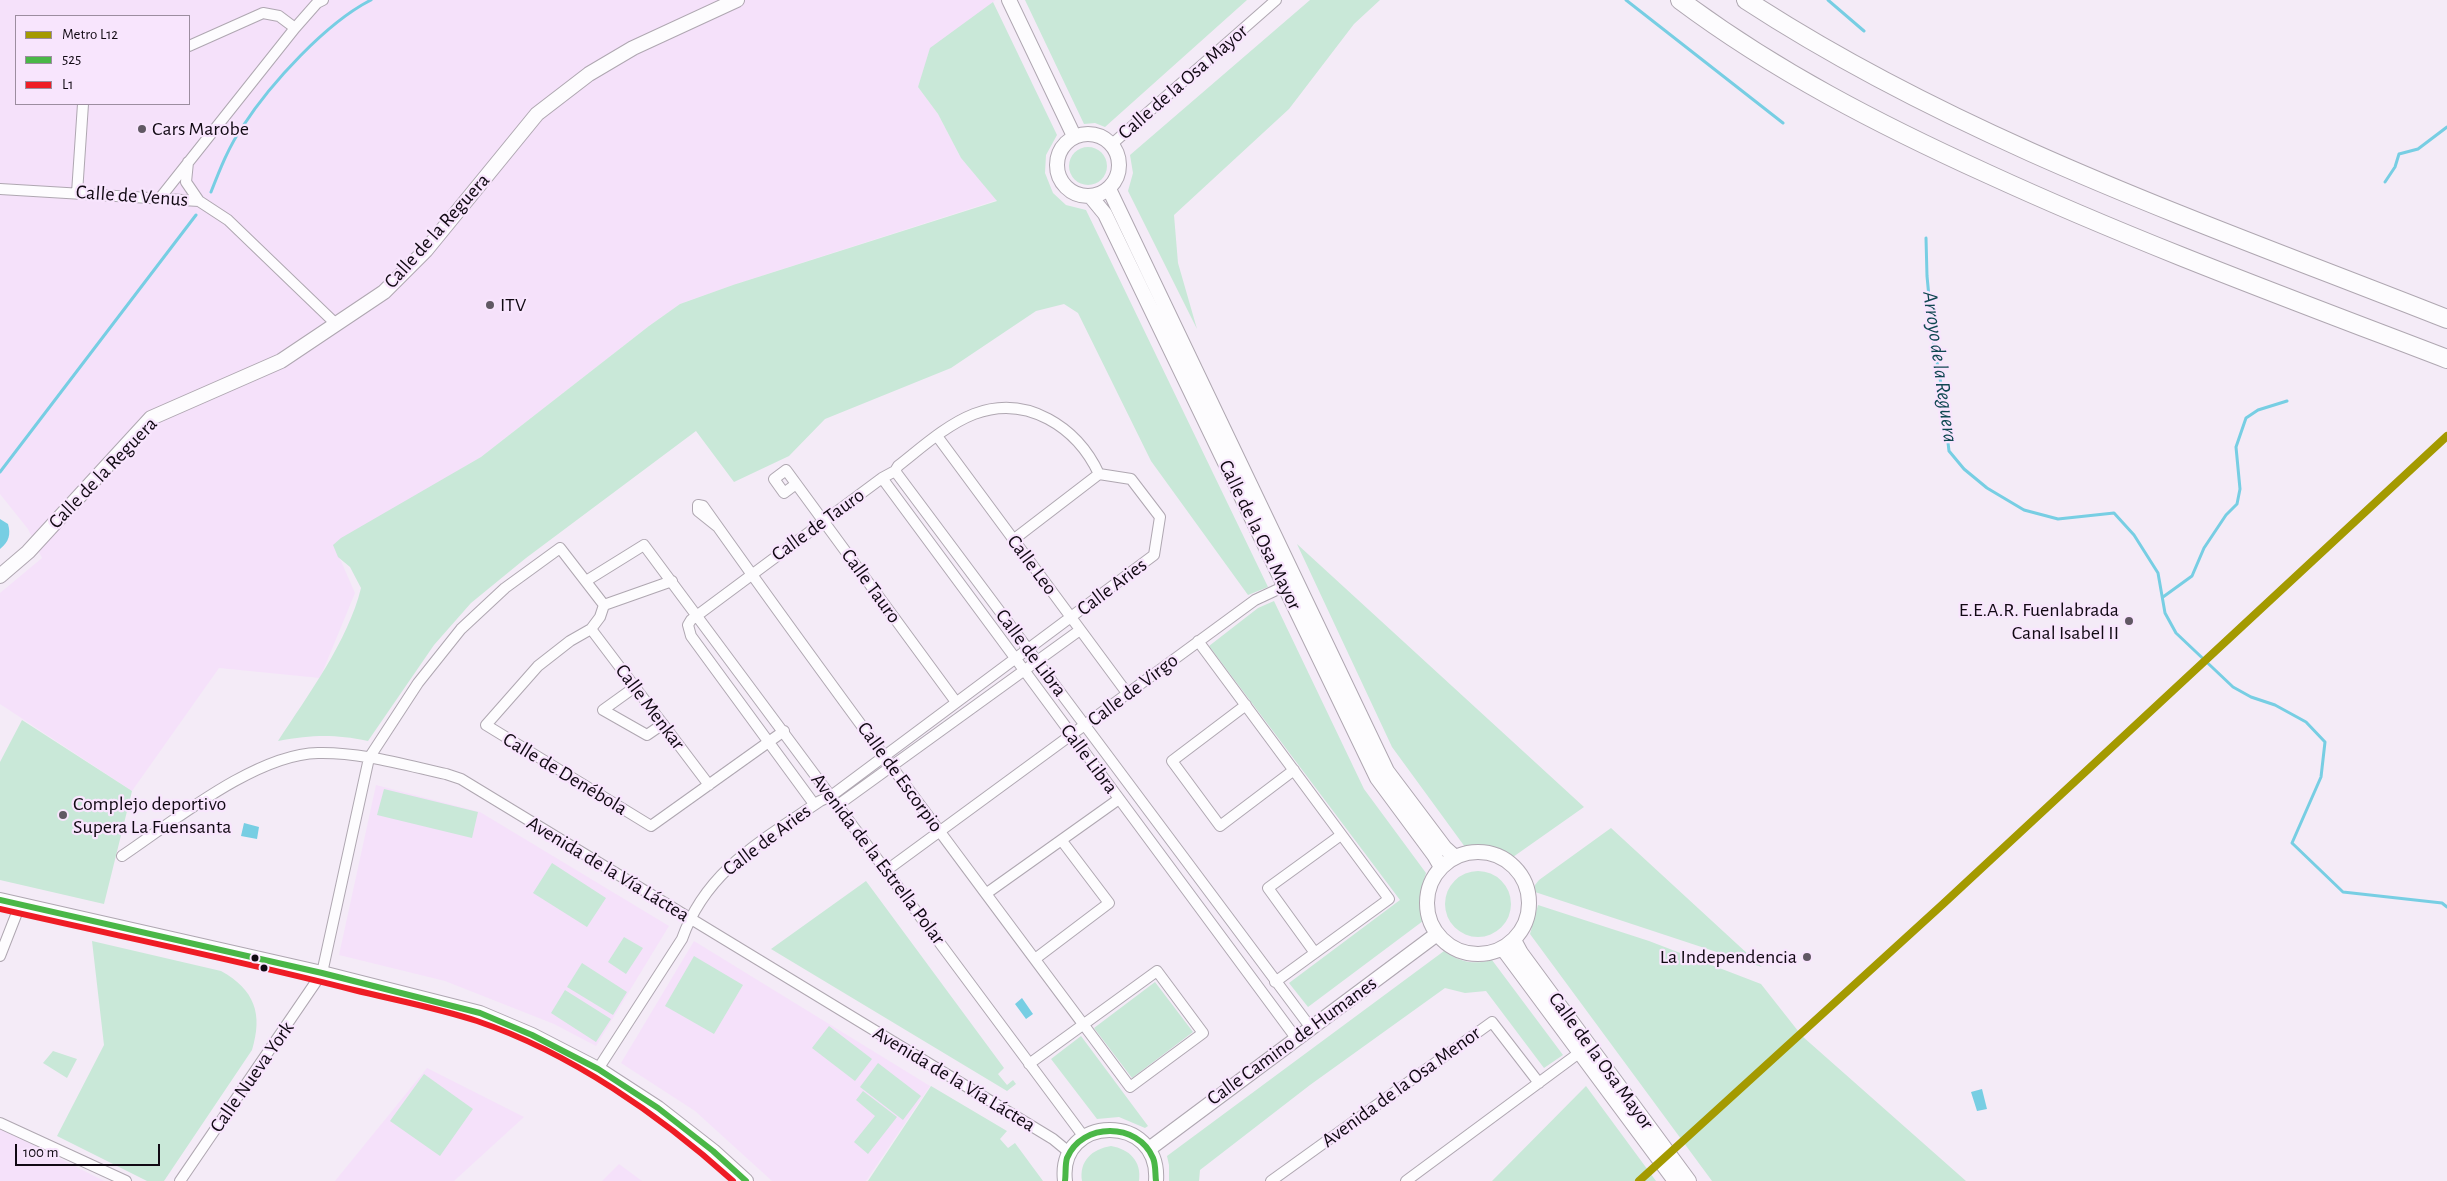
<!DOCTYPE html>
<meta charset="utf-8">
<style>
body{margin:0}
#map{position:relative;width:2447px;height:1181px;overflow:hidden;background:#f4ebf7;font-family:"Alegreya Sans",sans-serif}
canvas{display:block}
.legend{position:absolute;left:15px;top:15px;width:175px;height:90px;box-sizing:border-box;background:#f8e5fd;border:1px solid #9c8d9f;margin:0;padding:6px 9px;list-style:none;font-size:15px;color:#110913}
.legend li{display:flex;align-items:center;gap:10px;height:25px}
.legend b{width:25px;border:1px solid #9c8d9f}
.scale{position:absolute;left:15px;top:1144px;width:145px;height:22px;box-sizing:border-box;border:2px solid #110913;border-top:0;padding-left:6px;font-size:15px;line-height:18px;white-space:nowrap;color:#110913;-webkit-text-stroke:4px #f8e5fd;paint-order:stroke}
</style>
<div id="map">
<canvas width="2447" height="1181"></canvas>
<ul class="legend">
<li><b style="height:6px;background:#a49a00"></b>Metro L12</li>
<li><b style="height:6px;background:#4ab747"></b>525</li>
<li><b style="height:6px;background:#ee1c25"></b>L1</li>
</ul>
<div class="scale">100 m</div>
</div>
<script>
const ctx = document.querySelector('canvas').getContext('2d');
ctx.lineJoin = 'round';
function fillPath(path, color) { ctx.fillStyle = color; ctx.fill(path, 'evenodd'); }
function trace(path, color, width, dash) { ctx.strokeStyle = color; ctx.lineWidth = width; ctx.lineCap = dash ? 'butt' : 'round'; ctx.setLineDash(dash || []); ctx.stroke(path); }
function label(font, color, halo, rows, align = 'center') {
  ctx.font = font + ' "Alegreya Sans",sans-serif'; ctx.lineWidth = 4.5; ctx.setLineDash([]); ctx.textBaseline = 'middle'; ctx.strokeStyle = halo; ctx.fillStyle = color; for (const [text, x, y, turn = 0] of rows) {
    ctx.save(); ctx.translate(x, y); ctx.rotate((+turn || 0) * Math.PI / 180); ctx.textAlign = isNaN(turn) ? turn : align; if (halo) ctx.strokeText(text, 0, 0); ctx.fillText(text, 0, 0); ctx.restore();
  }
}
fillPath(new Path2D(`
 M0 0H995L918 87 938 114 961 158 997 200 733 285 680 304 649 326 481 457 334 545 355 593 320 678 219 668 132 791 0 704V593L42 558 28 529 0 494ZM16 16H189V104H16Z
 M376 785 480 812 669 926 596 1046 554 1024 445 981 339 955Z
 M694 941 930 1086 866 1181H772L695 1111 621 1063Z
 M427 1068 524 1117 454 1181H335Z
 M0 1128 104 1181H0Z
 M619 1164 642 1181H602Z`), '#f5e1fa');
fillPath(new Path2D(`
 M1025 0H1247L1105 127 1095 123 1084 124Z
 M1310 0H1380L1354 24 1289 109 1174 215 1178 263 1197 329 1128 191 1133 173 1130 155Z
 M993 2 1057 135 1046 155 1045 173 1053 193 1066 205 1086 210 1268 587 1248 595 1151 461 1078 313 1064 304 1036 311 951 368 825 419 789 456 734 482 696 431 526 558 471 603 434 645 368 741C333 734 313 735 278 741 308 695 348 641 361 588L350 567 338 557 333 545 341 538 481 457 649 326 680 304 733 285 997 201 961 158 938 114 918 87 930 48Z
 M1069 166a19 19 0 1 1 38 0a19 19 0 1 1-38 0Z
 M1297 544 1584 807 1513 857 1492 846 1465 847 1392 747Z
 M1274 601 1364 789 1426 873C1421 890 1417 904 1423 921L1308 1007 1289 983 1400 900 1209 646 1258 608Z
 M22 720 132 791 104 904 0 880V762Z
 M384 789 478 812 472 838 377 815Z
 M1611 828 1762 967 1535 892V885L1539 880Z
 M552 863 606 898 587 927 533 893Z
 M1445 904a33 33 0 1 1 66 0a33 33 0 1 1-66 0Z
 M866 881 1004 1068 998 1074 1007 1085 1013 1080 1016 1084 1007 1091 771 949Z
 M1538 905 1649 941 1761 984 1802 1036 1966 1181H1712L1530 934Z
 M624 937 643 948 626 974 608 962Z
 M92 941 221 971C255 990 263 1014 252 1050L164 1181H147L57 1136 104 1045Z
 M1444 951C1460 962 1473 965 1492 960L1563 1055 1544 1068 1486 991 1465 993 1445 988 1310 1085 1200 1170 1199 1181H1169V1165L1167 1156Z
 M694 956 743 985 714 1034 665 1006Z
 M582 963 627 992 613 1015 567 987Z
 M1155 982 1193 1032 1132 1078 1094 1028Z
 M565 990 611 1019 596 1042 551 1013Z
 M829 1026 872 1059 855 1081 812 1048Z
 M1081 1036 1148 1126 1145 1128 1119 1117 1097 1119 1051 1059Z
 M53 1051 77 1059 67 1078 43 1063Z
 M878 1063 921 1096 903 1120 860 1087Z
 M424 1074 473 1109 440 1156 390 1121Z
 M931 1086 1007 1131 1000 1139 1008 1148 1015 1143 1043 1181H868Z
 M1586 1086 1656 1181H1492Z
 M863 1091 897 1117 868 1154 854 1142 875 1116 856 1100Z
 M1111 1146C1129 1149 1142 1161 1139 1181H1082C1079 1161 1092 1149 1111 1146Z`), '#c9e8d8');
fillPath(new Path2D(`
 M0 519 8 524C11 534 9 542 0 549Z
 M244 823 259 827 257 839 241 836Z
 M1022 998 1033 1014 1026 1019 1015 1004Z
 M1982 1089 1987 1109 1977 1111 1971 1092Z`), '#77cee3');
trace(new Path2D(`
 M1626 0 1783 123
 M1828 0 1864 31
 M2385 182 2395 167 2399 154 2418 149 2447 127
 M211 192C220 169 229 146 243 126 271 83 326 23 371 0
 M1926 238 1927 276 1933 339 1941 384 1949 451 1964 469 1987 488 2024 510 2058 519 2114 513 2134 535 2158 573 2165 613 2176 633 2233 687 2251 697 2275 705 2306 722 2325 742 2321 777 2292 843 2343 892 2442 903 2447 907
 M0 472 196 215
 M2163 597 2192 576 2204 548 2226 515 2237 504 2240 489 2236 447 2246 418 2258 410 2287 401`), '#77cee3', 3);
const street = new Path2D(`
 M189 46 263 13 279 16 295 28
 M1112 144 1276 0
 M188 162 186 182 199 201
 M0 189 199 201 228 220 336 324
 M77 193 83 104
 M160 198 295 28 317 3 323 0
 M937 436 1127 693
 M895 471 1311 1028
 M882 478 1296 1038
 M796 484 784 493 774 479 786 470 956 702
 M718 527 698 511V505L703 506C842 702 986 894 1130 1087L1203 1033 1157 971 1029 1064
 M1013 540 1099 474
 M586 581 644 545 1084 1137
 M604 605 600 617 591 629 570 641 538 666 486 725 651 826 784 731
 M591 629 709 785
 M1198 641 1389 899 1275 982
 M635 687 603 710 647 735 663 724
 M1246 705 1172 761 1220 826 1294 770
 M814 804 691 636 688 625 691 620 882 478 895 471 898 466C921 448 946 425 974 414 1027 394 1077 427 1099 474
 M838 805 1080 630
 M122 856C174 821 256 754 318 753 360 752 405 765 446 774L461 779 1053 1139 1070 1153
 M887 870 1255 600 1285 586
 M987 893 1119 799
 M1315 953 1268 888 1341 835
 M0 956 20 905
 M1035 959 1109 903 1062 841
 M598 1069 682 939C706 870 763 840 820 801L831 796 1154 555 1160 517 1131 479 1099 474
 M0 1123 126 1181
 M180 1181 322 973 369 758 418 683 461 629 505 588 560 548 604 605 672 581
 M1271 1181 1492 1022 1539 1083
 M1406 1181 1579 1053`);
const secondary = new Path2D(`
 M1009 0 1074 136
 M1057 165a31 31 0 1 1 62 0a31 31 0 1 1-62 0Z
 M1109 189 1387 771 1445 848 1455 857
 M1091 197 1105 214 1377 778 1434 855 1441 867
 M0 576 28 552 151 418 281 361 384 292 426 250 537 114 589 74 633 48 737 0
 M1427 903a51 51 0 1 1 102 0a51 51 0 1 1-102 0Z
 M0 900 322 973 480 1013 532 1035 598 1069 658 1108 713 1151 746 1181
 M1514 940 1521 953 1689 1181
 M1503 949 1675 1181
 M1149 1149 1437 934
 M1065 1181C1057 1114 1161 1112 1156 1181`);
const highway = new Path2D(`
 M1680 0C1775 71 1880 125 1988 174 2138 243 2293 300 2447 359
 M1746 0C1962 141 2209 225 2447 319`);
trace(street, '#afa7b1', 12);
trace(secondary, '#afa7b1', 16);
trace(highway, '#afa7b1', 20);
trace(street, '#fdfcfe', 10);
trace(secondary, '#fdfcfe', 14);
trace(highway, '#fdfcfe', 18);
trace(new Path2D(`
 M0 900 322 973 480 1013 532 1035 598 1069 658 1108 713 1151 746 1181
 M1065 1181C1066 1174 1065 1164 1067 1158 1082 1122 1138 1122 1153 1158 1156 1165 1155 1174 1156 1181`), '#4ab747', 6);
trace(new Path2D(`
 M0 909C118 936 237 960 354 990 395 1000 438 1008 477 1021 571 1053 660 1115 733 1181`), '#ee1c25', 6);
trace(new Path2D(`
 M1639 1181 1943 904 2447 436`), '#a49a00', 8);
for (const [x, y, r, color] of [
 [142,129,5,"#605863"],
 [490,305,5,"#605863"],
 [2129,621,5,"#605863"],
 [63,815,5,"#605863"],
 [1807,957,5,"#605863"],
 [255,958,4.5,"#110913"],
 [264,968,4.5,"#110913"]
]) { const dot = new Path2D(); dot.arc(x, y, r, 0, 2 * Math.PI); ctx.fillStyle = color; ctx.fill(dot); trace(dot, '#f8e5fd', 2); }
label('20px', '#110913', '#f8e5fd', [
 ["Calle de la Osa Mayor",1183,82,-41],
 ["Calle de Venus",132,196,4],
 ["Calle de la Reguera",437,231,-48],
 ["Calle de la Reguera",103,473,-46],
 ["Calle de Tauro",818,525,-36],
 ["Calle de la Osa Mayor",1260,535,64],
 ["Calle Leo",1032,565,53],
 ["Calle Tauro",871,586,54],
 ["Calle Aries",1112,587,-37],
 ["Calle de Libra",1031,653,53],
 ["Calle de Virgo",1133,690,-37],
 ["Calle Menkar",650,707,53],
 ["Calle Libra",1089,759,53],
 ["Calle de Denébola",565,774,31],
 ["Calle de Escorpio",900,777,54],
 ["Calle de Aries",767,840,-37],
 ["Avenida de la Estrella Polar",878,859,53],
 ["Avenida de la Vía Láctea",608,869,31],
 ["Calle Camino de Humanes",1292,1041,-36],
 ["Calle de la Osa Mayor",1601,1061,54],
 ["Calle Nueva York",252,1077,-55],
 ["Avenida de la Vía Láctea",954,1079,31],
 ["Avenida de la Osa Menor",1401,1087,-36]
]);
label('20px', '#110913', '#f8e5fd', [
 ["Cars Marobe",152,129],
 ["ITV",500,305],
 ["E.E.A.R. Fuenlabrada",2119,610,"right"],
 ["Canal Isabel II",2119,633,"right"],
 ["Complejo deportivo",73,804],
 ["Supera La Fuensanta",73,827],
 ["La Independencia",1797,957,"right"]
], 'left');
label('italic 21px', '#0f4751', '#f8e5fd', [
 ["Arroyo de la Reguera",1940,367,82]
]);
</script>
